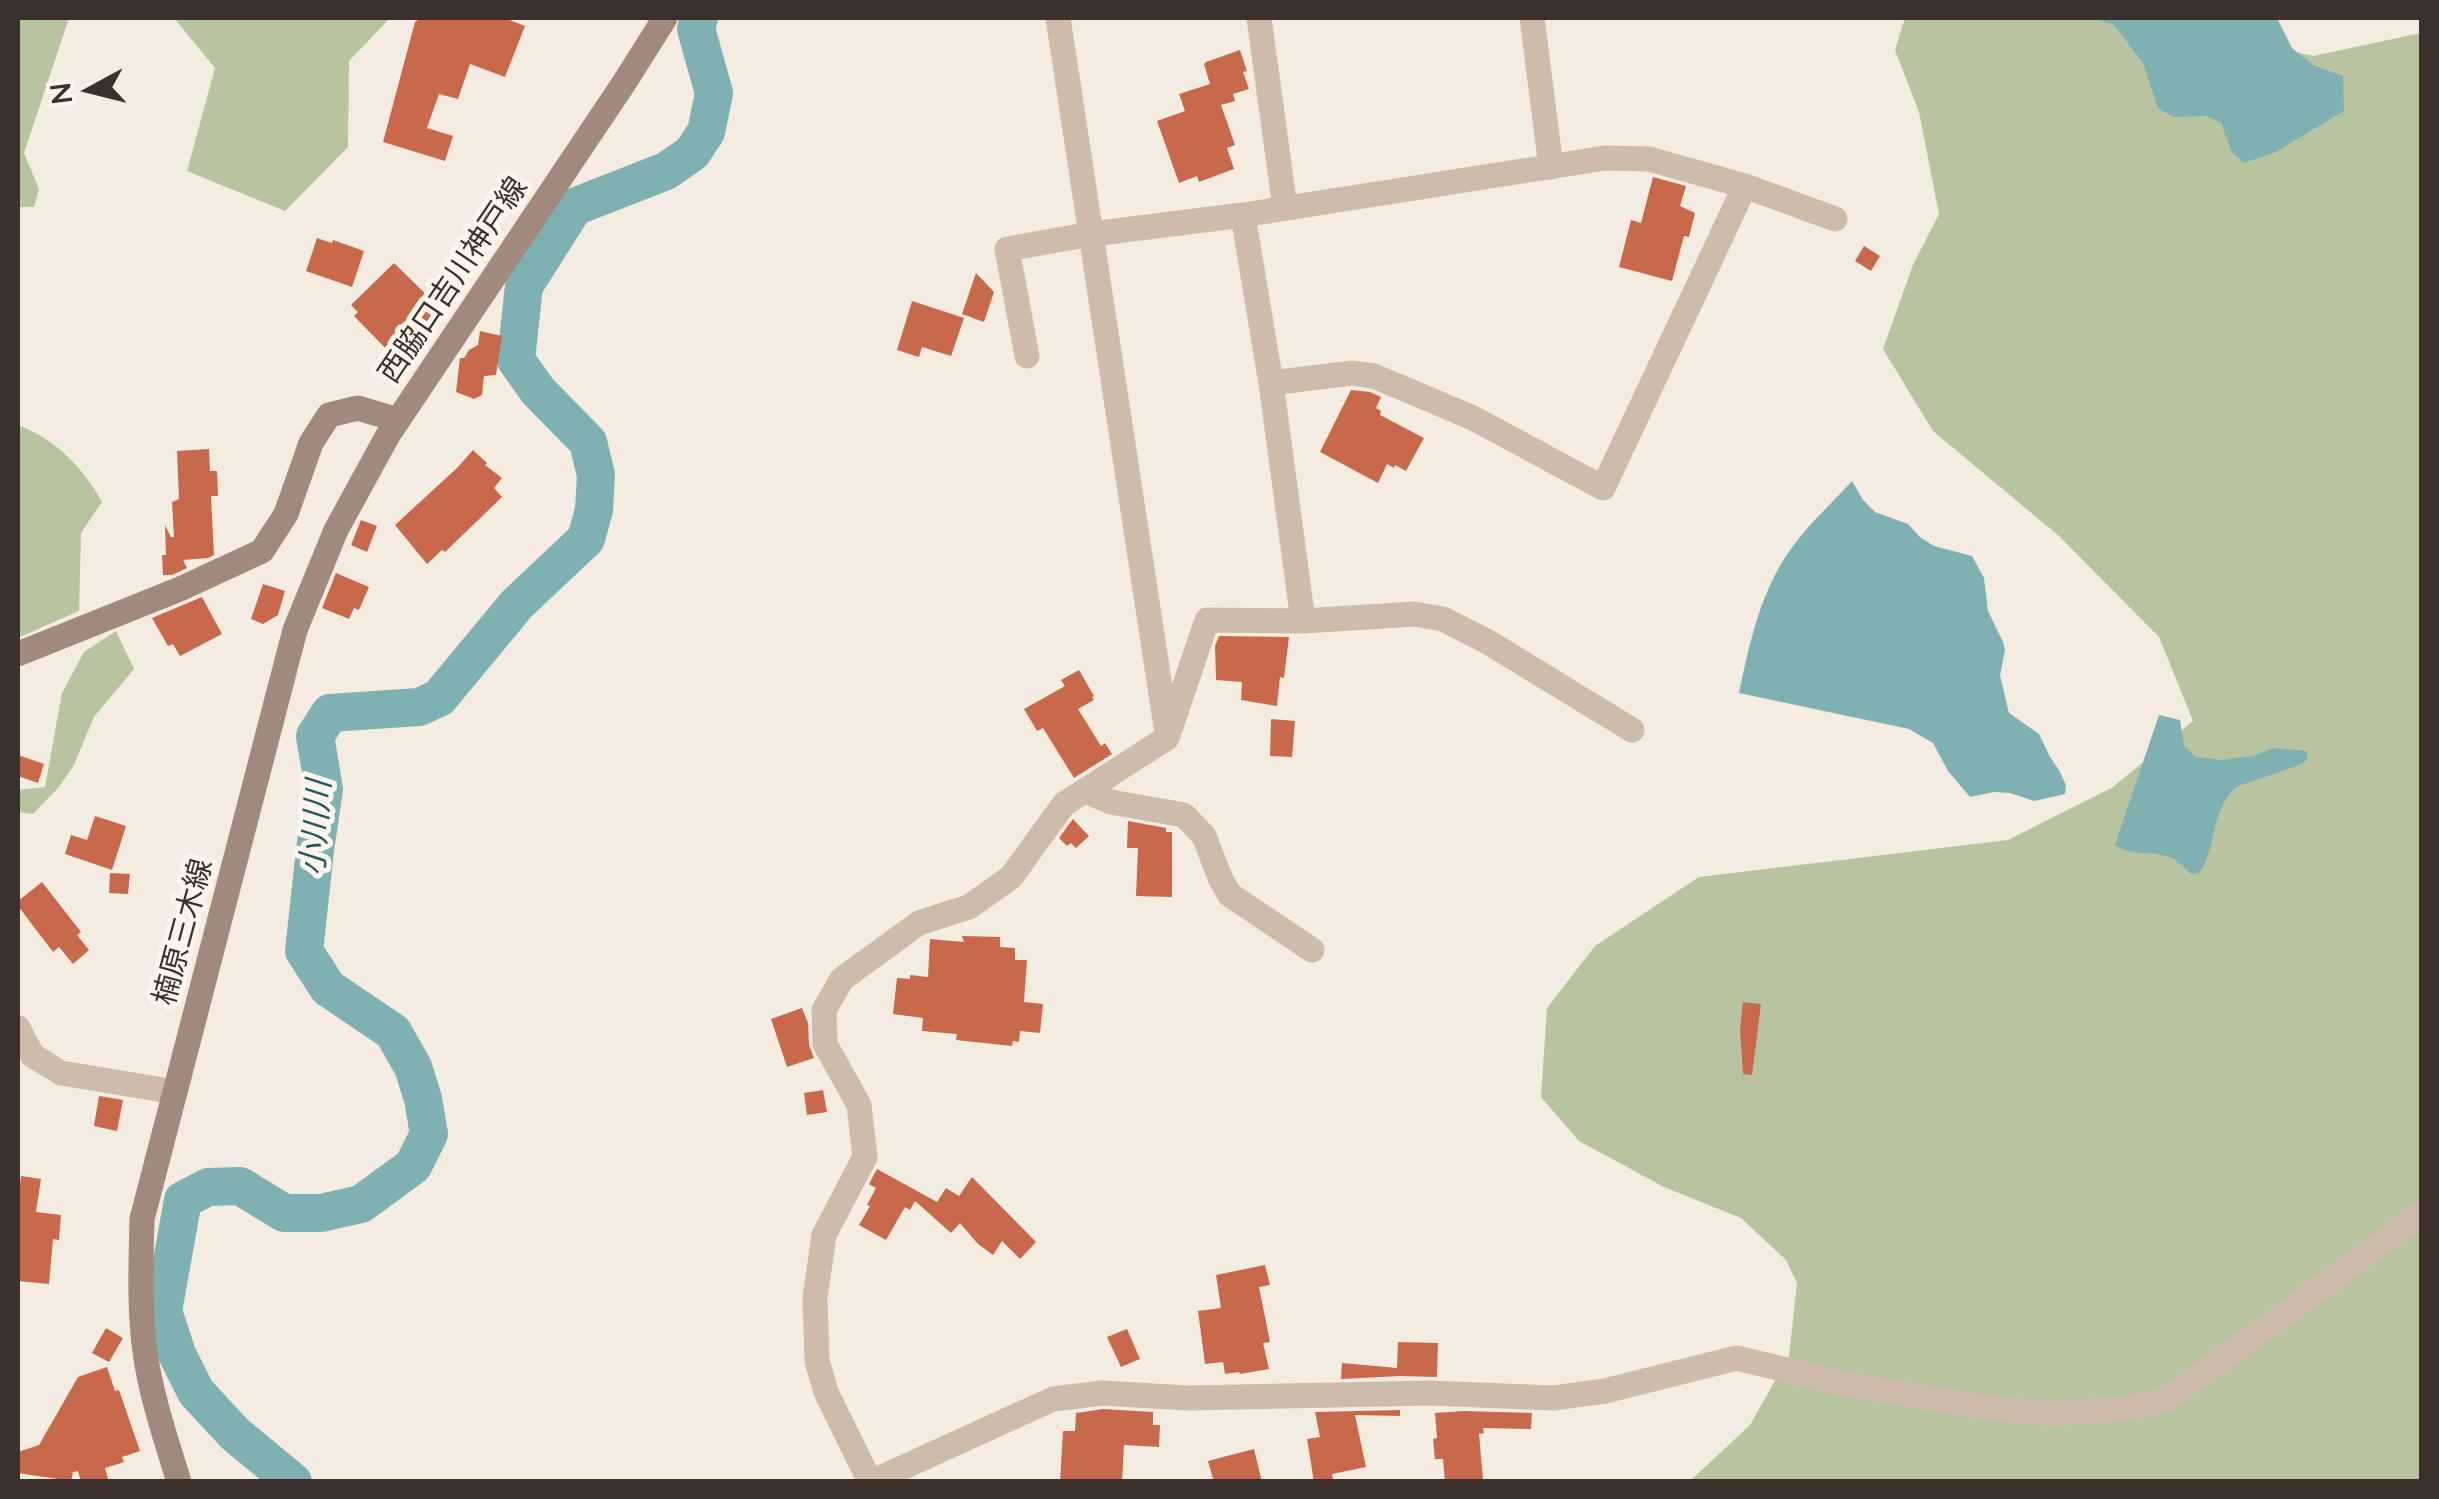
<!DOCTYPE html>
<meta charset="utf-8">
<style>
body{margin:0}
#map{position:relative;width:2439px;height:1499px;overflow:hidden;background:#f4ebe1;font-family:Lato,sans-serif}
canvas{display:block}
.frame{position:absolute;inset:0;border:20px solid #3b302b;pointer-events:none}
.north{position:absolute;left:40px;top:40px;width:100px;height:100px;-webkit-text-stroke:8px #fbf5ee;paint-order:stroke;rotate:263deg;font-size:28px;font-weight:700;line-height:40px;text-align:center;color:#3b302b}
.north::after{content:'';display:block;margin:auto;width:35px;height:45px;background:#3b302b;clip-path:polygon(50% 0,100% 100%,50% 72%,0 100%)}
</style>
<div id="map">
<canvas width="2439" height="1499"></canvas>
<div class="frame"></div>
<div class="north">N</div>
</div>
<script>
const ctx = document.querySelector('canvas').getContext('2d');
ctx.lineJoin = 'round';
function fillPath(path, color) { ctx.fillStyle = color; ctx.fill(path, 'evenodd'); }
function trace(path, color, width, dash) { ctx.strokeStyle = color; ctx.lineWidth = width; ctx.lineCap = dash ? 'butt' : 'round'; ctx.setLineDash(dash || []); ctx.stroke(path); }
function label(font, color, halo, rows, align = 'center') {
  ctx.font = font + ' Lato,"Noto Sans JP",sans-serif'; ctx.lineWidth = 10; ctx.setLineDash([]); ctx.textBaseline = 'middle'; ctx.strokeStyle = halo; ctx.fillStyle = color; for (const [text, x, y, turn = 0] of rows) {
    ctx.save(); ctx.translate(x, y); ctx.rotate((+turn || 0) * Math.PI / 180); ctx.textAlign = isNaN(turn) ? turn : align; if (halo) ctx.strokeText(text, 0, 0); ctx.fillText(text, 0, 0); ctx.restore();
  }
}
fillPath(new Path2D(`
 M18 18H69L24 153 39 189 34 207H18Z
 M174 18H390L349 61 348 147 285 211 187 171 215 68Z
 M1905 18H2194L2222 34 2313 56 2421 33V1481H1690L1750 1425 1789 1356 1797 1283 1786 1260 1741 1218 1664 1187 1579 1141 1541 1097 1547 1008 1595 946 1699 877 2008 840 2113 787 2193 721 2159 637 2059 536 1933 431 1883 349 1913 265 1939 214 1919 112 1895 50Z
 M18 425C55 439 83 467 102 502L81 533 79 611 18 638Z
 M116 631 134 669 94 717 74 765 59 787 33 814 18 812V790L45 787 62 693 84 652Z`), '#b8c4a0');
fillPath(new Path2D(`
 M2092 18H2277L2292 48 2313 65 2343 76 2344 111 2274 153 2244 163 2232 152 2221 123 2206 116 2173 117 2158 108 2143 63 2114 25Z
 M1852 481 1863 500 1875 512 1908 524 1920 537 1934 546 1972 556 1984 578 1988 611 2003 642 2005 650 2000 675 2009 713 2039 734 2050 757 2059 770 2066 785 2065 794 2034 801 2010 793 1994 792 1970 797 1948 771 1933 743 1909 729 1739 693C1750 641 1761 589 1793 546 1810 523 1833 502 1852 481Z
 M2159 715 2180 720 2184 746 2196 757 2221 760 2252 756 2275 748 2307 751V760L2299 765 2236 787C2209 812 2217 850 2199 873L2191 874C2185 869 2179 861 2172 858 2153 850 2133 857 2115 845Z`), '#7fb0b2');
trace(new Path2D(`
 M293 1482 235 1434 196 1392 177 1354 163 1311 183 1200 208 1187 240 1186 284 1213H321L361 1204 413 1166 429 1134 423 1099 413 1067 393 1032 328 988 304 951 315 850 324 789 315 736 330 713 419 707 439 698 517 604 586 539 594 510 596 475 588 442 538 391 516 360 524 286 574 207 666 171 692 153 706 132 714 93 696 29 699 18`), '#7fb0b2', 38);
fillPath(new Path2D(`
 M421 18H504L525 26 505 77 470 64 458 99 439 94 427 128 453 136 445 161 383 142 415 22Z
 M1240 50 1247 71 1243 72 1249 89 1233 94 1235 101 1221 105 1235 145 1227 148 1234 169 1199 182 1197 176 1179 183 1157 121 1185 111 1179 94 1210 84 1204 64 1206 62Z
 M1653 177 1686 186 1680 206 1695 213 1689 237 1684 236 1672 281 1619 267 1631 220 1641 223Z
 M317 238 332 243 333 240 364 251 352 287 306 271Z
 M1864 246 1880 256 1871 271 1855 261Z
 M394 263 443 311 396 359 354 316 358 312 351 305Z
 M976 273 994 292 984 322 962 314Z
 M912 301 964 318 951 356 922 347 919 357 897 350Z
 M480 331 502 336 496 375 484 376 482 395 474 399 456 392 460 358H464L469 350 478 345Z
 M1351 390 1370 392 1381 397 1376 408 1381 411 1380 415 1424 438 1406 471 1395 465 1394 468 1387 464 1378 483 1320 452Z
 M209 449 210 471H217L218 496H211L214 555 208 558 183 560 187 568 172 575H163L162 555H166L165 525 171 537H174L172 502 179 499 177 451Z
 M473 450 487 463 485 465 502 478 494 488 502 497 445 552 442 550 427 564 395 525 457 468Z
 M361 520 377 526 367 552 351 545Z
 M336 573 369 587 359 610 354 608 349 619 322 608Z
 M263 584 285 591 278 615 263 624 251 619Z
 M202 597 222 634 180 656 173 644 168 646 152 618Z
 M1219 636 1289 637 1284 678 1280 677 1277 706 1241 700 1242 682 1216 680 1215 646Z
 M1079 670 1094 696 1092 697 1094 700 1078 709 1101 746 1105 743 1112 754 1074 778 1043 728 1037 731 1024 709 1065 686 1061 680Z
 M1271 719 1295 721 1292 757 1270 756Z
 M18 755 44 764 38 783 18 776Z
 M95 816 126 826 112 870 65 854 71 835 87 840Z
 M1073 819 1089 836 1076 848 1071 843 1067 846 1059 838Z
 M1128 821 1166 828V832H1172V897L1136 896 1138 848H1127Z
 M110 873 130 874 128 894 109 893Z
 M42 882 81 932 77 935 89 950 73 964 59 947 53 952 18 906V901Z
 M962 936 1000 937V947L1015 948V960H1027L1024 1002 1043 1004 1040 1033 1020 1031 1019 1042 1013 1041 1012 1046 956 1040 957 1034 922 1031 923 1018 893 1014 897 978 910 979V975L928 977 930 939 964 942Z
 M1743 1002 1761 1004 1752 1075 1743 1074 1740 1030Z
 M802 1008 808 1023 809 1045 814 1058 787 1067 771 1019Z
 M823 1090 827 1112 807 1115 804 1093Z
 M99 1096 123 1100 117 1131 94 1126Z
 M877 1169 937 1202 946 1188 959 1196 972 1177 1036 1242 1020 1259 1002 1241 993 1255 978 1244 960 1223 951 1233 915 1201 910 1210 905 1207 886 1240 859 1225 870 1206 867 1205 876 1188 869 1184Z
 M21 1176 41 1179 36 1212 61 1215 59 1240 53 1239 49 1284 18 1281V1198Z
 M1265 1265 1270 1285 1259 1287 1270 1342 1263 1343 1269 1369 1240 1374 1239 1372 1225 1374 1223 1362 1205 1364 1198 1311 1221 1308 1216 1275Z
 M106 1328 123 1338 109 1362 92 1353Z
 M1127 1329 1140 1359 1121 1367 1107 1337Z
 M1398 1342 1438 1343 1437 1377 1400 1376 1341 1379 1342 1363 1397 1368Z
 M107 1367 115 1391 119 1390 140 1451 122 1457 124 1462 105 1468 109 1482H81L78 1471 70 1473H73L71 1481 18 1473V1452L39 1445 78 1377Z
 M1103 1409 1153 1412V1425H1160L1159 1447 1124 1445 1122 1482H1060L1063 1431H1075L1076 1413Z
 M1400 1410V1416L1355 1415 1366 1467 1332 1474 1333 1479 1314 1482 1307 1439 1320 1437 1315 1412Z
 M1464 1411 1532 1413 1531 1429 1483 1428 1484 1433 1479 1434 1483 1479 1445 1482 1443 1459H1435L1433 1439 1437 1438 1435 1413Z
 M1254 1449 1262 1482H1214L1208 1461Z`), '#c8694b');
trace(new Path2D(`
 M1058 18 1167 733
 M1259 18 1285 208
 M1532 18 1551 167
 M1243 215 1271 383 1303 621
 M1027 356 1007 249 1092 234 1243 215 1605 158 1649 159 1745 186 1835 219
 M1271 383 1352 373 1374 376 1473 418 1603 488 1745 186
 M1085 791 1111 802 1184 815 1204 836 1221 880 1230 895 1312 950
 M18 1028 32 1055 61 1073 175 1092
 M870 1482 826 1392 817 1361 815 1298 824 1235 865 1157 859 1105 825 1044 824 1010 842 979 919 923 969 907 1011 877 1064 804 1167 738 1207 620 1303 621 1415 614 1443 619 1488 642 1632 730
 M871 1482 1053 1399 1102 1393 1188 1398 1430 1393 1554 1398 1605 1391 1737 1358 1844 1384 1988 1408 2054 1414 2118 1409 2164 1401 2363 1257 2422 1212`), '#cdbbac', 25);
trace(new Path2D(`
 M18 654 180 589 262 551 286 514 311 443 329 415 358 408 398 420
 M179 1482C166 1439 151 1396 145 1352 139 1308 141 1264 142 1219L295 630 336 530 388 435 624 83 665 18`), '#a18a7d', 25);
label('30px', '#3b302b', '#fbf5ee', [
 ["西脇口吉川神戸線",453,280,-56],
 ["楠原三木線",183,932,-75]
]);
label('italic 32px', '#1f5a5e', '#fbf5ee', [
 ["小川川",316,828,-86]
]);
</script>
